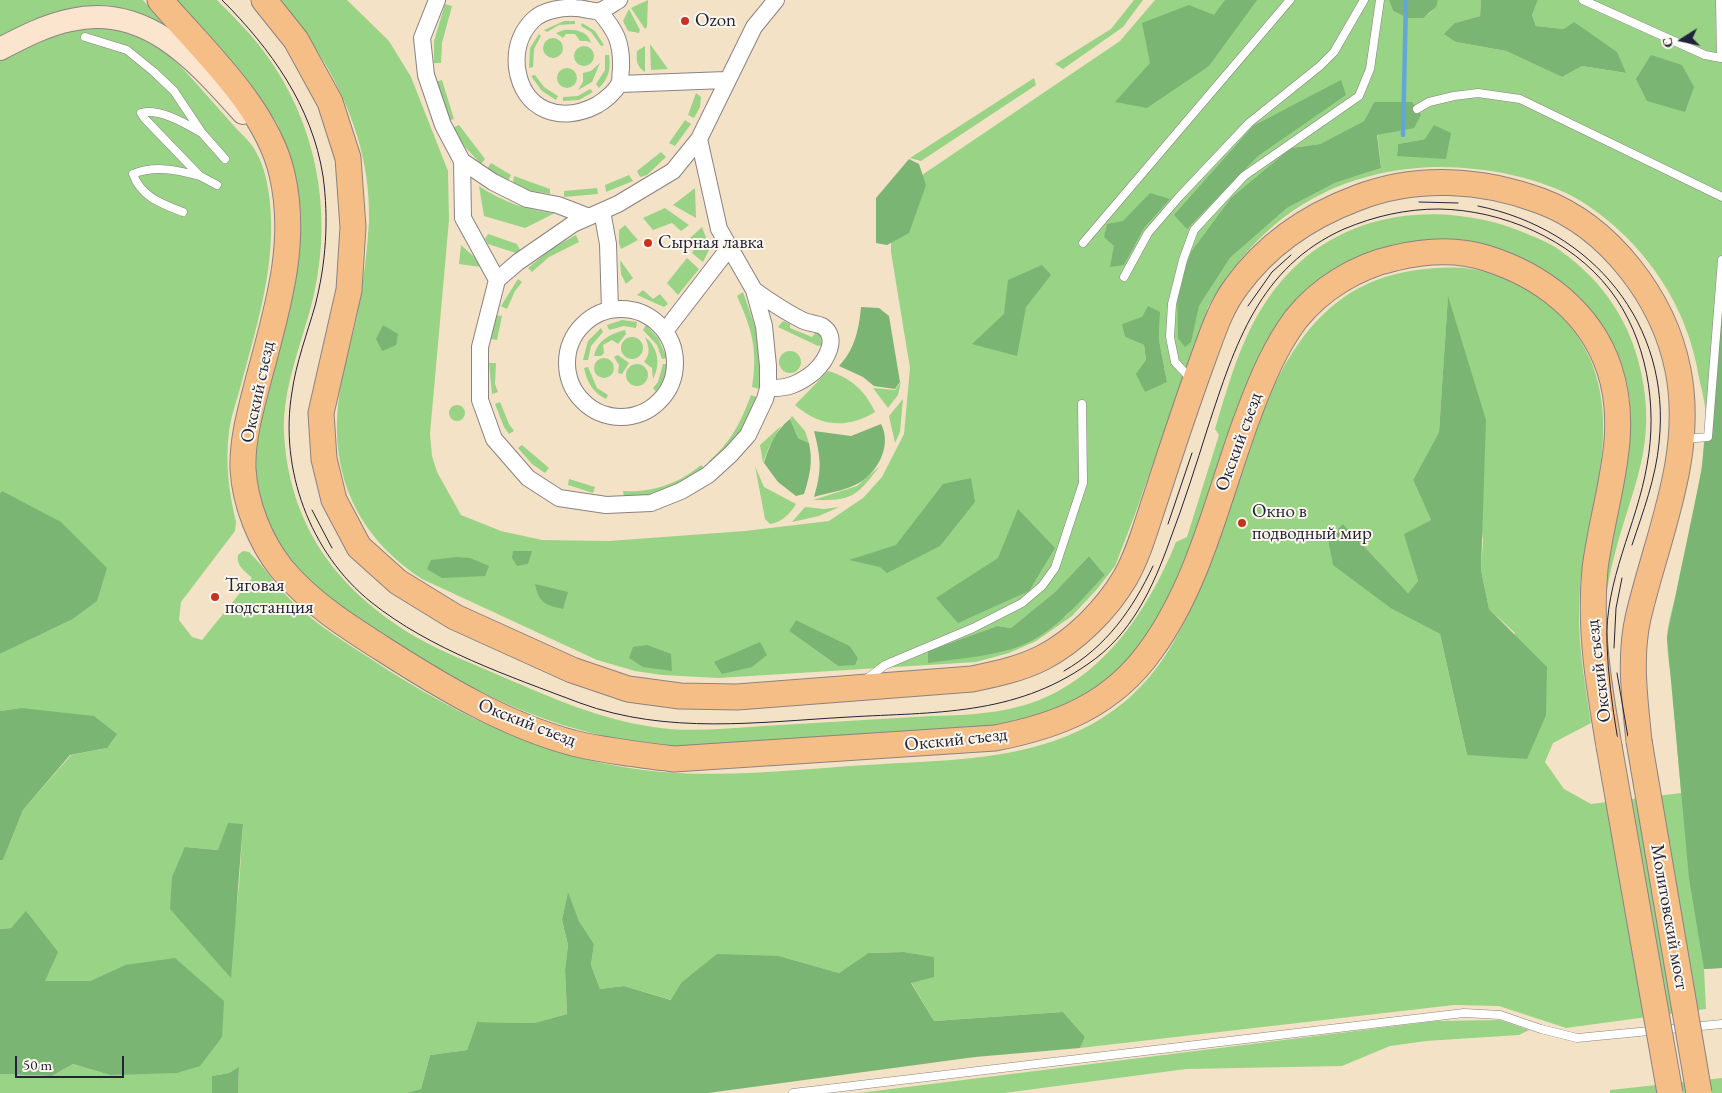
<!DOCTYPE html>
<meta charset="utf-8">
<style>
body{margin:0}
#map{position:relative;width:1722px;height:1093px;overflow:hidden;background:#f4e2c7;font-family:"EB Garamond",serif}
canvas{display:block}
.north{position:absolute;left:1657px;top:15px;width:50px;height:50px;-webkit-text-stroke:4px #fbf7ec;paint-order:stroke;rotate:260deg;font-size:14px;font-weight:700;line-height:20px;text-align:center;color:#22223b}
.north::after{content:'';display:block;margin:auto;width:18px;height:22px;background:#22223b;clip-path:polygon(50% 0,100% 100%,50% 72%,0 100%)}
.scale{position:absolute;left:15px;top:1056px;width:109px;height:22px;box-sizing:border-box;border:2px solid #22223b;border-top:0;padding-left:6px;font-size:15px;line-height:18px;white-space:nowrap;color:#22223b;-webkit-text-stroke:4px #fbf7ec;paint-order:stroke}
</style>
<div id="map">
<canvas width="1722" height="1093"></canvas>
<div class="north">С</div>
<div class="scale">50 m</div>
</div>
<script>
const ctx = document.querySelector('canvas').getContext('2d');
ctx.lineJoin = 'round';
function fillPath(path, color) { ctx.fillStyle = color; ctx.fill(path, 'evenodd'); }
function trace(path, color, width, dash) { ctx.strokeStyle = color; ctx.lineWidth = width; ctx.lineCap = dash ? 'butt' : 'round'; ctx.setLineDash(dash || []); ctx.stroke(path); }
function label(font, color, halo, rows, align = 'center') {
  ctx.font = font + ' "EB Garamond",serif'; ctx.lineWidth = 4; ctx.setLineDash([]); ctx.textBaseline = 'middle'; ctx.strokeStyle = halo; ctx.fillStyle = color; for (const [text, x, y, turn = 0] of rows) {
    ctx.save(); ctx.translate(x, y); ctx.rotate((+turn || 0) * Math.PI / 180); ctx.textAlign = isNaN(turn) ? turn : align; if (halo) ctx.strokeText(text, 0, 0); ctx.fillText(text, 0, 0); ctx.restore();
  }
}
fillPath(new Path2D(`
 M0 0H143L174 36 152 22 0 39Z
 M174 0H217C234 17 251 34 265 53 316 122 333 210 314 294 304 339 282 386 284 433 289 526 338 591 416 637 444 653 474 664 503 677 552 698 599 719 653 727 689 733 727 728 764 726 814 723 864 720 914 717 951 715 989 716 1025 705 1101 682 1148 611 1176 542L1187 537 1219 435 1215 429C1234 366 1249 308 1300 262 1363 206 1457 202 1532 236 1542 240 1554 245 1562 252 1603 281 1631 323 1641 372 1657 444 1633 486 1615 553 1610 571 1607 590 1604 608 1604 540 1636 469 1630 402 1627 367 1610 334 1587 307 1513 222 1386 220 1303 293 1283 327 1261 360 1244 394 1233 415 1227 440 1219 462 1182 566 1163 669 1048 713 1024 723 997 726 971 729L686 747C565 740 479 697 379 632 345 610 305 585 282 550 263 521 254 484 254 450L298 264 300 217 293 165 277 123 244 78Z
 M277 0H347L389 41 411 77 448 171 449 220 430 434 432 456 437 472 461 515 501 531 542 540 609 541 745 531 829 521 863 498 882 477 904 434 910 368 891 252V212L922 175 1120 41 1155 0H1389L1393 11C1410 19 1431 23 1438 0H1481L1480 16 1455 23 1456 42 1506 51 1562 77 1582 66 1625 73 1564 29 1536 26 1532 15 1538 0H1722V968L1704 969 1706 1009 1566 1028 1499 1006 1454 1005 1080 1048 1085 1037 1063 1012 934 1021 911 982 934 957 904 952 868 953 839 973 779 956 681 983 672 1000 624 986 600 989 591 965 594 944 579 921 568 893 562 920 568 945 565 970 567 1014 534 1023 477 1022 467 1050 430 1055 421 1089 406 1093H238L239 1068 229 1073 212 1076V1093H0V1074L52 1076 73 1064 110 1075 125 965 90 981H45L27 912 11 928 0 929V860H3L23 810 71 755 107 748 21 708 0 711V654L71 620 2 491 0 493V61C73 25 120 3 184 70 201 88 217 107 234 126 241 134 251 142 256 152 265 167 268 186 270 203 276 264 258 322 242 381 238 397 231 415 229 432 225 463 229 492 236 522L235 531 181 602 179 620 192 637 202 640 252 578C245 571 236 566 238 555L243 551 249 552C266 569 279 590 297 606 320 627 348 644 374 661 462 719 556 763 663 772 736 778 810 768 883 764 970 759 1059 759 1129 698 1254 590 1222 302 1410 271 1431 268 1451 266 1472 269 1523 278 1571 313 1591 361 1621 435 1587 512 1580 588 1576 633 1584 678 1591 723L1553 743 1545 762 1564 789 1591 804 1681 793C1678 757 1675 721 1672 686 1670 670 1667 653 1667 637 1668 620 1675 601 1678 584 1689 530 1704 476 1706 420 1706 406 1702 391 1699 378 1688 306 1645 243 1584 203 1544 177 1481 166 1434 167 1330 171 1259 219 1208 307L1134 517 1115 566 1098 588 1072 616 1036 641 1009 653 976 662 718 678 662 675 635 671 597 660 422 579C355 535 327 470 340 390 343 365 352 341 357 316 363 285 367 253 369 222 372 140 332 58 277 0ZM1374 102 1381 168 1335 183 1287 208 1230 258 1199 306 1291 148 1320 144 1364 121ZM1425 139 1397 156 1398 144ZM1448 298 1483 540 1481 570 1489 609 1515 633 1467 755 1440 634 1392 609 1343 524 1408 593 1418 581 1405 534 1431 520 1413 480 1439 432ZM1160 312 1159 340 1167 382 1146 360 1144 345 1125 337 1123 324ZM1089 556 1105 575 1065 617 928 651 997 626 1011 628 1055 592ZM796 620 850 646 858 658 838 666 789 631ZM243 824 239 885 234 928 185 847 218 850Z
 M648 0 647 27 645 29 631 8Z
 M1134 0H1143L1123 27 1063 69 1055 64 1111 29Z
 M445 4 452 6 442 43 441 63H434V41Z
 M629 9 640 30 639 33 628 31 623 21Z
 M564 21H575V24L559 25 547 32 544 30Z
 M582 23 595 31 604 45 601 46 591 32 581 26Z
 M564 30C575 29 588 31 591 43L587 41H580L575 34H566L563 38 556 33Z
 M539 34 541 36 534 49 533 67 529 68 530 48Z
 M543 48a10 10 0 1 1 20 0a10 10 0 1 1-20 0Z
 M650 44 668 69 651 70Z
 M574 56a10 10 0 1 1 20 0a10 10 0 1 1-20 0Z
 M645 46V72C637 67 636 61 637 51Z
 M605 55H609C611 68 609 78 599 88L596 84 605 70Z
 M600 63 592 82 578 90 583 82V73L591 71Z
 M557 78a10 10 0 1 1 20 0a10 10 0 1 1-20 0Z
 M535 75 544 87 558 96 556 100 542 91 531 76Z
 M1034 78 1036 85 921 161 910 158Z
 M442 80 454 119 448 121 435 82Z
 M590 89 593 92 579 100 563 101V97L578 96Z
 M696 93 701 97 700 107 694 118 688 115Z
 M685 120 691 124 675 146 669 143Z
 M459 125 485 159 481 164 465 147 452 128Z
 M661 152 666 157 647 175 640 177 637 171Z
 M491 163 511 175 508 181 487 169Z
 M629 175 633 181 606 192 605 185Z
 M514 176 550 189V194L527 190 513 183Z
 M479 186C503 202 526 210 555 213L525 228 484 216Z
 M597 188 598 194 564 197V191Z
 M695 188 696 218 673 205Z
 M665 208 689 225 681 231 672 223 653 230 643 218Z
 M625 225 638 240 621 249 619 244V230Z
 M702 227 710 248 703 262 692 253 695 246 690 238Z
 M488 234 517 244 520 250 516 253 488 244 485 239Z
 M576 235 579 242 549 257 532 272 528 268 551 249Z
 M461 245 481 263V267L459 264Z
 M687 258 699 269 678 295 667 283Z
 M620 260 633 278 626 284 621 274Z
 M518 279 522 282 515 291 507 309 501 306Z
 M643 290 653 299 660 294 668 304 664 307 637 295Z
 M743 292 760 341V389L752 387C758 349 752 330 737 296Z
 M496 315 502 316 497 340 491 339Z
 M622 320 637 322 636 328 624 326 609 330 607 325Z
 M783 321 790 324V328L812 337 815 333 820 335 822 345 818 346 778 327Z
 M646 325 658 338 667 358 662 359 657 345 643 330Z
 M601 328 603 332 591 346 588 360H583L588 341Z
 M625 330 626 334 618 344 612 340 603 345 604 353 601 356H594C598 339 611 334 625 330Z
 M621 348a11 11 0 1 1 22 0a11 11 0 1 1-22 0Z
 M645 337C658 347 661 364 653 379L652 368 644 362C651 353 649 347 645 337Z
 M779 362a11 11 0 1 1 22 0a11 11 0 1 1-22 0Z
 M618 355 629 363 622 374 618 373 619 365 614 357Z
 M594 368a10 10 0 1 1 20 0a10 10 0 1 1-20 0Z
 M496 363 495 384 498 392 492 394 489 363Z
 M626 375a11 11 0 1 1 22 0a11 11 0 1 1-22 0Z
 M663 364H667C666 376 662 383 656 392L653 388 658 382Z
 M588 367 597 388 608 395 606 399C593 393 587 382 584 368Z
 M828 371C851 378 865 390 875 412 847 429 820 427 795 405Z
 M901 382 898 395 888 408 873 388 895 390Z
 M751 395 759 398 749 423 714 467 709 461C731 442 741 422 751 395Z
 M903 399 900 432 895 443 889 416Z
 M500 402 509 424 514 431 509 434 504 427 495 404Z
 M449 413a8 8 0 1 1 16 0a8 8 0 1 1-16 0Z
 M792 416 805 431 809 443 798 438 790 419Z
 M781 426 769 447 763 463 760 445Z
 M522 445 549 468 545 473 532 464 518 448Z
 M701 465 706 470 659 494 624 498 623 491C652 493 680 483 701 465Z
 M755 466 764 487 796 504C790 514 782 522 770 524L765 519Z
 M880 466C856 497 852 501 813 500L857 486Z
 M569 479 595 487 593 493 568 485Z
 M805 507 824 509 839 507 819 516 792 522Z
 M1500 1020 1529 1030 1519 1035 1426 1041 1390 1046 1342 1066 1186 1069 1004 1093H859L1436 1021Z
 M1722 1078V1093H1610V1090Z`), '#99d386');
fillPath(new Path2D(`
 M1225 0H1257L1209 66 1147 108 1115 102 1150 63 1142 23 1189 5 1214 15Z
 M1389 0H1438L1436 7 1423 18H1408L1393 11Z
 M1481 0H1538L1532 15 1536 26 1564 29 1574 22 1617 52 1626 73 1582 66 1562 77 1506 51 1456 42 1444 34 1455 23 1480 16Z
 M1651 55 1682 65 1694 87 1685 112 1647 101 1636 79Z
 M1341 80 1346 95 1258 156 1187 229 1174 215 1253 126Z
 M1374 102H1412L1421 115 1414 128 1377 135 1381 168 1335 183 1287 208 1230 258 1199 306 1191 342 1185 347 1178 338 1177 288 1191 252 1231 198 1291 148 1320 144 1364 121Z
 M1434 125 1451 133 1446 159 1397 156 1398 144 1425 139Z
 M909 159 919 164 926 185 909 233 887 245 876 243V198Z
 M1150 193 1170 199 1144 228 1124 265 1110 267 1114 246 1104 237 1107 224 1123 221Z
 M1042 265 1051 275 1026 307 1017 356 972 344 1004 314 1008 280Z
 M1448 296 1486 420 1481 570 1489 609 1547 667 1546 715 1527 759 1467 755 1440 634 1392 609 1333 565 1328 539 1343 524 1408 593 1418 581 1404 534 1431 520 1413 480 1439 432Z
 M1148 306 1160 312 1159 340 1167 382 1145 392 1136 374 1146 360 1144 345 1125 337 1122 324 1142 317Z
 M861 307 879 308 889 316 900 382 895 389 874 386 863 377 839 366C855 349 859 329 861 307Z
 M1722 315V968L1704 969 1689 878 1667 637 1702 468 1706 417Z
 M383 325 398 334 396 345 382 351 376 339Z
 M790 419 798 438 809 443C813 462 810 475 804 494L796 496 778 482 764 463C769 446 776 430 790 419Z
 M881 424C893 446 876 476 855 485 843 491 827 493 814 497 822 471 821 458 814 431L851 436Z
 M971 478 975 502 940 546 887 573 880 567 849 560 896 545 943 484Z
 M2 491 61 522 107 568 97 601 71 620 0 654V493Z
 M1018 509 1055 548 1029 591 958 623 936 598 998 558Z
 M513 551H532L528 564 517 566 512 558Z
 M1089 556 1105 575C1083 598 1062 624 1033 640 1004 656 960 658 928 663V651L997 626 1011 628 1055 592Z
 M457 557 470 558 489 566 485 576 442 578 427 569 431 560Z
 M535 584 568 592 563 609C545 605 539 603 535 584Z
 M796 620 850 646 858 658 855 665 838 666 789 631Z
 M760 642 767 655 752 667 722 674 714 662Z
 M647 645 671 654 672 671 643 667 629 658 633 647Z
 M21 708 94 716 117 734 107 748 70 755 23 810 3 860H0V711Z
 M228 823 243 824 231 978 170 909 172 877 185 847 218 850Z
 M568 892 579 921 594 944 591 965 600 989 624 986 671 1000 681 983 717 954 779 956 839 973 868 953 904 952 934 957V977L911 983 934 1021 1063 1012 1085 1037 1080 1048 975 1057 708 1093H406L421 1089 430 1055 467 1050 477 1022 534 1023 567 1014 565 970 568 945 562 920Z
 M26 911 58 952 45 981H90L125 965 175 958 224 1001 222 1037 200 1066 177 1073 110 1075 73 1064 52 1076 0 1074V929L11 928Z
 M239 1067 238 1093H212V1076L229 1073Z`), '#7ab573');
trace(new Path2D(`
 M1403 135 1406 0`), '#63a7d8', 4.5);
const lane = new Path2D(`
 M1583 0 1705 55 1721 58 1720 0
 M85 37 127 50 154 72 174 91 202 133C186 124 160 108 141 113L145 119 200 176C177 170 155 165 133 174 141 197 162 204 183 212
 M1417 109 1429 102 1454 96 1478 93 1520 99 1722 197
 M202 133 225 159
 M200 176 217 185
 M1083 243 1290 0
 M1124 277 1148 233 1179 197 1249 123 1320 66 1334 52 1364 0
 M1191 379 1175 362 1170 337 1172 304 1183 260 1194 230 1244 176 1359 96 1370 69 1380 0
 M1685 439 1708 437 1722 260
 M865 680 885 665 973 628 1022 603 1042 586 1055 568 1083 483 1082 404
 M793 1093 1464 1013 1500 1015 1541 1029 1577 1038 1722 1024`);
const street = new Path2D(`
 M437 0 422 38 426 75 443 125 462 161 463 218 497 280
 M599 11C616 31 622 42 621 69 620 74 621 81 619 84 615 92 604 101 597 105 561 124 523 111 517 68 515 49 520 33 533 20 543 10 563 7 576 8 583 8 592 12 599 11 605 10 613 3 619 0
 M620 84 726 80
 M699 139 719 229 754 290 764 326 768 366V388L765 399 748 435 731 454 708 475 681 491 651 503 606 505 559 498 528 478 494 439 480 400V347L497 280 518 262 573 224 618 204 673 171 699 139 754 27 776 0
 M462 161 493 182 527 199 558 205 589 217
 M602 211 608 244 610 310
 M754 290C768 300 784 311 800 319 806 323 815 323 822 326 840 337 826 361 814 372 799 384 787 389 768 388
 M567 363a54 54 0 1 1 108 0a54 54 0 1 1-108 0Z
 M665 331 729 248`);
const secondary = new Path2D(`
 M0 49C23 37 46 25 71 20 147 3 197 62 243 113`);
const primary = new Path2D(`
 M160 0C203 50 267 108 282 174 299 246 275 316 257 385 250 412 242 441 243 469 245 504 260 541 281 568 310 603 348 627 386 651 444 688 506 725 573 743 606 751 640 755 674 759L995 738C1058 726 1112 705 1151 650 1201 581 1219 492 1249 413 1261 381 1275 347 1296 319 1320 289 1357 266 1395 258 1424 251 1457 249 1486 258 1541 275 1590 312 1609 368 1632 435 1603 502 1595 569 1589 629 1599 687 1609 746
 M264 0 296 40 330 102 348 158 353 227 349 290 321 413 324 459 334 500 359 547 398 582 455 617 572 670 628 689 680 696 737 697 972 679C996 674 1020 669 1042 658 1075 641 1106 610 1125 578 1139 554 1147 523 1156 497 1171 451 1186 405 1203 359 1212 335 1220 308 1236 287 1266 245 1309 216 1357 198 1416 175 1482 179 1541 201 1610 227 1664 299 1678 370 1695 456 1657 536 1638 618 1629 659 1635 700 1639 741`);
trace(lane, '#8b8281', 9);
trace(street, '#8b8281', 18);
trace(secondary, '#8b8281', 24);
trace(primary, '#8b8281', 27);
trace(lane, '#fff', 8);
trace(street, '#fff', 16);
trace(secondary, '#fbe5cf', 22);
trace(primary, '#f6be87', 25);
trace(new Path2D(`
 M222 0C271 49 312 106 323 176 329 219 326 264 315 306 307 334 296 363 292 392 279 469 310 553 371 602 431 650 509 676 580 703 668 735 758 722 849 717 934 712 1014 716 1088 664 1131 635 1153 588 1170 540 1184 503 1196 465 1208 427 1235 345 1259 267 1344 229 1375 216 1406 209 1439 209 1502 210 1571 239 1610 290 1647 338 1658 406 1647 465 1637 525 1604 581 1607 644 1609 705 1623 766 1634 826 1649 915 1665 1004 1680 1093
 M1419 202 1458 203
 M1478 206C1592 229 1672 324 1659 443 1656 477 1643 512 1632 545
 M1248 306 1272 272 1291 255
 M312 510 332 548
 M1168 524 1192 453
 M1614 648 1616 608 1622 578
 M1064 671C1106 647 1133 609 1153 566
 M1617 673 1689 1093`), '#22223b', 1);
const primaryBridge = new Path2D(`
 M1639 741 1699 1093
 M1609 746 1670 1093`);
trace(primaryBridge, '#8b8281', 27, []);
trace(primaryBridge, '#f6be87', 25);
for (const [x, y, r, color] of [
 [685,21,5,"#c8321e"],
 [648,243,5,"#c8321e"],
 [1242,523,5,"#c8321e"],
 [215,597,5,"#c8321e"]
]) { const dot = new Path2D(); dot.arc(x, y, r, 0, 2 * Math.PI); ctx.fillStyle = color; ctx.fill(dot); trace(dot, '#fbf7ec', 2); }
label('19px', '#22223b', '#fbf7ec', [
 ["Ozon",695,21],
 ["Сырная лавка",658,243],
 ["Окно в",1252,512],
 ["подводный мир",1252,534],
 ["Тяговая",225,586],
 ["подстанция",225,608]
], 'left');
label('19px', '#22223b', '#fbf7ec', [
 ["Окский съезд",258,392,-78],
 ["Окский съезд",1239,442,-70],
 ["Окский съезд",1599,671,-97],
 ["Окский съезд",527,723,21],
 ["Окский съезд",956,740,-6],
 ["Молитовский мост",1669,917,80]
]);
</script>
